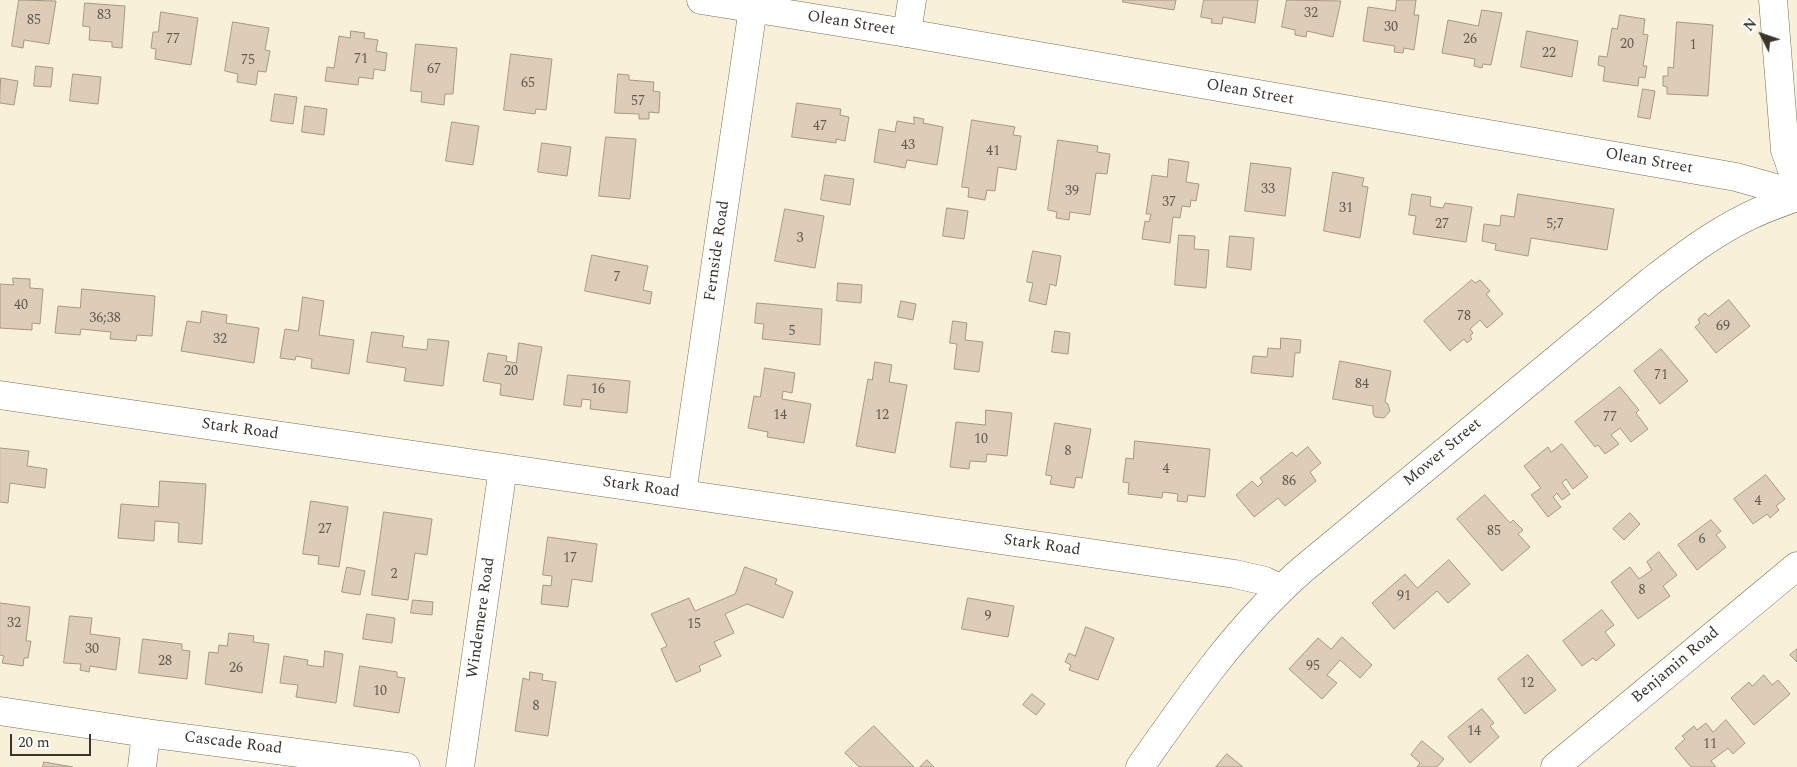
<!DOCTYPE html>
<style>
body{margin:0}
#map{position:relative;width:1797px;height:767px;overflow:hidden;background:#f8f0d8;font-family:Spectral,serif}
canvas{display:block}
.north{position:absolute;left:1737px;top:10px;width:50px;height:50px;-webkit-text-stroke:4px #fff;paint-order:stroke;rotate:311deg;font-size:14px;font-weight:700;line-height:20px;text-align:center;color:#38352c}
.north::after{content:'';display:block;margin:auto;width:18px;height:22px;background:#38352c;clip-path:polygon(50% 0,100% 100%,50% 72%,0 100%)}
.scale{position:absolute;left:10px;top:734px;width:81px;height:22px;box-sizing:border-box;border:2px solid #38352c;border-top:0;padding-left:6px;font-size:15px;line-height:18px;white-space:nowrap;color:#38352c;-webkit-text-stroke:4px #fff;paint-order:stroke}
</style>
<div id="map">
<canvas width="1797" height="767"></canvas>
<div class="north">N</div>
<div class="scale">20 m</div>
</div>
<script>
const ctx = document.querySelector('canvas').getContext('2d');
ctx.lineJoin = 'round';
function fillPath(path, color) { ctx.fillStyle = color; ctx.fill(path, 'evenodd'); }
function trace(path, color, width, dash) { ctx.strokeStyle = color; ctx.lineWidth = width; ctx.lineCap = dash ? 'butt' : 'round'; ctx.setLineDash(dash || []); ctx.stroke(path); }
function label(font, color, halo, rows, align = 'center') {
  ctx.font = font + ' Spectral,serif'; ctx.lineWidth = 4; ctx.setLineDash([]); ctx.textBaseline = 'middle'; ctx.strokeStyle = halo; ctx.fillStyle = color; for (const [text, x, y, turn = 0] of rows) {
    ctx.save(); ctx.translate(x, y); ctx.rotate((+turn || 0) * Math.PI / 180); ctx.textAlign = isNaN(turn) ? turn : align; if (halo) ctx.strokeText(text, 0, 0); ctx.fillText(text, 0, 0); ctx.restore();
  }
}
const building = new Path2D(`
 M19 0 56 1 49 44 24 40 23 48 12 46Z
 M1123 0H1176L1174 10 1123 2Z
 M1204 0H1258L1255 23 1223 17 1222 24 1211 23 1212 19 1201 17Z
 M1287 0 1341 1 1333 37 1307 31 1306 37 1295 35V30L1282 27Z
 M1397 0H1416L1414 15H1419L1414 50 1404 48 1403 53 1394 52 1395 46 1363 41 1368 7 1395 11Z
 M85 3 125 6 122 48 112 47V42L89 40 90 27 83 26Z
 M1482 10 1502 13 1491 65 1483 64 1482 68 1474 66 1475 59 1442 53 1448 20 1478 26Z
 M161 12 198 18 191 65 155 59 156 49 151 48 153 32H158Z
 M1620 15 1645 19 1643 34 1648 35 1643 66H1647L1645 78 1639 77 1638 86 1603 81 1605 67 1598 65 1599 56 1607 57 1612 28 1617 29Z
 M233 22 269 28 265 50 270 51 266 72 258 71 256 85 237 82 238 74 225 71Z
 M1677 22 1713 25 1708 96 1667 94V87L1663 86V76H1668V67L1673 68Z
 M351 31 365 33 364 38 378 40 376 51 387 53 385 71 374 69 373 79 359 77 358 85 325 81 327 67 334 68 339 36 350 38Z
 M1527 31 1578 41 1572 77 1521 67Z
 M416 44 457 48 453 94H445L444 105 421 102 422 92 411 91Z
 M511 54 552 59 546 110 536 109 535 114 504 110Z
 M36 66 53 68 51 87 34 86Z
 M73 74 101 77 98 104 70 101Z
 M618 74 629 75V80L654 82 653 91 660 92 659 113 649 112V119H639V114L615 113Z
 M1 78 18 81 14 105 0 103Z
 M1643 89 1655 91 1650 119 1638 117Z
 M275 94 297 97 293 124 271 121Z
 M797 103 841 109 840 115 849 117 845 141 836 139V143L792 137Z
 M305 106 327 109 324 135 302 132Z
 M914 117 924 119 923 123 943 127 937 165 907 160 905 168 874 162 879 129 895 132 897 121 914 124Z
 M972 120 1015 127 1013 135 1021 136 1016 170 998 167 995 191 987 190 985 200 968 197 969 188 962 187Z
 M452 122 479 126 473 165 446 161Z
 M606 137 636 139 630 199 599 196Z
 M1058 140 1098 146 1097 152 1110 154 1107 174 1096 173 1090 215 1070 212 1069 220 1056 218 1057 212 1048 210Z
 M542 143 571 147 567 176 538 172Z
 M1169 159 1189 162 1186 182 1199 184 1196 201 1191 200 1190 207 1182 206 1180 218 1173 217 1170 243 1142 239 1145 221 1149 222 1151 214H1146L1152 175 1167 177Z
 M1251 163 1291 168 1285 216 1245 211Z
 M1333 172 1364 178 1362 186 1368 187 1360 238 1324 231Z
 M825 175 854 179 850 205 821 200Z
 M1412 194 1431 197 1430 206 1443 208 1445 203 1472 207 1466 242 1413 234 1416 216 1409 215Z
 M1518 194 1614 209 1607 250 1531 238 1528 256 1495 250 1496 244 1482 241 1484 224 1500 226 1501 215 1514 217Z
 M947 208 968 211 964 239 943 236Z
 M785 209 824 216 815 268 775 261Z
 M1179 235 1195 236 1194 249 1209 250 1206 288 1175 285Z
 M1230 236 1254 238 1251 270 1227 267Z
 M1033 251 1061 256 1056 286 1050 284 1046 305 1029 301 1033 283 1027 282Z
 M592 255 648 266 643 290 652 292 650 304 585 291Z
 M13 278 30 279V288L43 289 40 324 32 323V330L0 328V284L13 285Z
 M1472 280 1475 283 1480 280 1490 291 1486 294 1503 314 1487 328 1480 320 1470 329 1473 333 1470 336 1472 339 1467 343 1464 339 1450 351 1424 321Z
 M838 283 862 285 861 303 837 301Z
 M82 289 155 296 152 336 137 335 136 341 110 339 111 332 81 329 80 335 55 333 58 306 80 308Z
 M303 297 324 301 319 335 354 340 349 374 311 368 312 359 296 356 295 360 280 358 285 329 298 331Z
 M1729 300 1750 326 1716 353 1695 327 1700 323 1698 319 1705 313 1708 316Z
 M901 301 916 304 913 320 898 317Z
 M757 303 822 309 820 345 762 339 764 324 755 323Z
 M202 311 227 315 226 323 259 328 254 363 181 351 187 321 200 323Z
 M953 321 967 323 965 340 983 342 979 372 954 369 957 344 950 343Z
 M1055 331 1070 333 1068 354 1052 352Z
 M372 332 404 336 402 347 427 350 428 339 449 341 443 386 404 381 406 368 367 362Z
 M1281 338 1301 340 1300 353H1295L1293 377 1251 373 1253 356 1267 357 1268 348 1280 349Z
 M519 343 542 347 533 400 500 395 501 384 483 381 488 353 507 356 506 361 516 363Z
 M1661 349 1688 381 1660 404 1634 371Z
 M1340 361 1391 371 1385 402 1388 404 1390 411 1384 418 1375 417 1373 414V406L1333 399Z
 M875 362 892 365 889 382 907 385 895 453 856 446 868 379 872 380Z
 M765 368 795 373 792 393 783 391 782 399 811 404 804 443 767 437 768 432 748 428 754 396 760 397Z
 M568 375 630 381 627 413 590 409 591 400 582 399 581 407 564 405Z
 M1620 387 1639 410 1636 413 1648 429 1631 442 1620 428 1611 435 1619 444 1605 454 1598 445 1595 447 1575 422Z
 M986 410 1012 413 1007 456 987 454 986 462 970 461 969 469 950 467 956 422 985 425Z
 M1055 423 1091 429 1082 478 1076 477 1074 488 1050 484 1052 476 1046 475Z
 M1135 441 1210 449 1205 497 1188 495 1187 502 1177 501 1178 494 1163 492 1162 498 1128 494 1129 483 1123 482 1126 458 1133 459Z
 M1562 444 1588 477 1573 489 1566 479 1562 483 1570 494 1562 500 1557 493 1553 497 1561 507 1548 517 1531 495 1541 488 1524 466 1548 447 1551 452Z
 M1308 447 1321 463 1310 472 1316 481 1285 506 1278 498 1254 517 1236 495 1252 481 1258 487 1263 482 1260 478 1292 452 1296 456Z
 M0 448 29 451 27 466 47 469 45 488 10 483 8 503 0 502Z
 M1766 475 1785 499 1776 506 1779 510 1770 518 1767 514 1753 524 1734 499Z
 M160 481 206 484 202 544 178 542 179 523 155 521 154 541 118 538 121 504 158 507Z
 M1485 495 1510 523 1513 520 1523 530 1518 534 1530 547 1502 571 1457 519Z
 M311 501 348 507 339 567 318 564 319 556 303 554Z
 M384 512 432 519 427 555 415 553 408 600 372 595Z
 M1630 513 1640 524 1624 540 1613 529Z
 M1711 520 1721 531 1716 535 1726 547 1697 570 1678 545Z
 M548 537 597 544 592 582 572 579 568 607 541 604 543 585 551 586 552 576 543 575Z
 M1659 552 1677 575 1663 586 1670 596 1638 619 1611 582 1630 567 1639 579 1652 570 1647 562Z
 M1449 560 1470 584 1448 603 1437 591 1394 629 1372 603 1405 574 1417 588Z
 M347 567 365 571 360 595 342 592Z
 M745 567 777 579 775 584 793 592 783 618 747 604 725 614 734 633 714 642 721 656 699 666 701 671 676 682 661 649 667 646 651 614 689 598 695 611 735 594Z
 M968 598 1014 606 1008 637 962 629Z
 M413 600 433 602 432 615 411 613Z
 M0 603 30 607 26 641H31L28 658H24L23 666 2 663 4 656 0 655Z
 M1602 610 1614 625 1605 632 1615 645 1596 661 1593 658 1582 666 1563 641Z
 M367 614 395 618 392 643 363 639Z
 M70 616 92 618 90 634 120 638 116 670 90 666 89 672 80 670 81 664 64 663Z
 M1086 627 1114 638 1098 680 1069 670 1071 665 1065 662 1069 653 1075 656Z
 M229 633 254 636 253 642 269 644 262 693 205 684 209 652 218 653 219 645 227 646Z
 M1342 637 1372 665 1360 678 1340 660 1327 675 1337 683 1322 699 1289 669 1318 638 1331 649Z
 M143 639 182 644V650L190 651 187 679 139 673Z
 M1797 649V662L1790 655Z
 M325 651 343 654 336 703 296 697 298 685 280 683 284 656 308 660 307 665 323 667Z
 M1528 655 1556 690 1525 714 1498 679Z
 M360 666 397 672V677L405 678 399 713 354 706Z
 M530 672 543 674 542 680 556 682 548 736 515 731 523 678 529 680Z
 M1764 675 1772 685 1778 680 1790 694 1754 725 1731 698 1749 682 1752 686Z
 M1032 694 1045 704 1036 715 1023 705Z
 M1482 709 1494 723 1490 726 1499 737 1470 763 1448 737Z
 M1726 720 1745 743 1733 754 1728 748 1711 761 1716 767H1691L1675 748 1685 739 1682 736 1694 726 1697 730 1706 723 1713 732Z
 M874 726 914 767H859L845 753Z
 M1422 741 1444 759 1437 767H1417L1420 763 1411 755Z
 M1227 754 1243 767H1216Z
 M927 760 934 767H920Z
 M44 762 73 767H43Z`);
fillPath(building, '#dcccb8');
trace(building, '#a79885', 1);
const street = new Path2D(`
 M1773 0 1785 150 1797 184
 M907 33 912 0
 M0 395 1235 574 1265 581 1281 589
 M682 494 753 8
 M0 711 146 733 406 767
 M142 767 146 733
 M460 767 503 468
 M1555 767 1797 566`);
const secondary = new Path2D(`
 M701 0 907 33 1696 170 1736 177 1797 194
 M1140 767C1189 697 1237 627 1302 570L1651 281C1681 258 1712 234 1747 217 1763 209 1780 203 1797 197`);
trace(street, '#77705b', 29);
trace(secondary, '#77705b', 29);
trace(street, '#fff', 28);
trace(secondary, '#fff', 28);
label('14px', '#615b4f', null, [
 ["32",1311,14],
 ["83",104,16],
 ["85",34,21],
 ["30",1391,28],
 ["77",173,40],
 ["26",1470,40],
 ["20",1627,45],
 ["1",1693,46],
 ["22",1549,54],
 ["71",361,60],
 ["75",248,61],
 ["67",434,70],
 ["65",528,84],
 ["57",638,102],
 ["47",820,127],
 ["43",908,146],
 ["41",993,152],
 ["33",1268,190],
 ["39",1072,192],
 ["37",1169,203],
 ["31",1346,209],
 ["27",1442,225],
 ["5;7",1555,225],
 ["3",800,239],
 ["7",617,278],
 ["40",21,306],
 ["78",1464,317],
 ["36;38",105,319],
 ["69",1723,327],
 ["5",792,332],
 ["32",220,340],
 ["20",511,372],
 ["71",1661,376],
 ["84",1362,385],
 ["16",598,390],
 ["14",780,416],
 ["12",882,416],
 ["77",1610,418],
 ["10",981,440],
 ["8",1068,452],
 ["4",1166,470],
 ["86",1289,482],
 ["4",1758,502],
 ["27",325,530],
 ["85",1494,532],
 ["6",1702,540],
 ["17",570,559],
 ["2",394,575],
 ["8",1642,591],
 ["91",1404,597],
 ["9",988,617],
 ["32",14,624],
 ["15",694,625],
 ["30",92,650],
 ["28",165,662],
 ["95",1313,667],
 ["26",236,669],
 ["12",1527,684],
 ["10",380,692],
 ["8",536,707],
 ["14",1474,732],
 ["11",1710,745]
]);
label('16px', '#38352c', '#fff', [
 ["Olean Street",851,24,9],
 ["Olean Street",1250,93,10],
 ["Olean Street",1649,162,10],
 ["Fernside Road",718,251,-82],
 ["Stark Road",240,430,8],
 ["Mower Street",1443,453,-40],
 ["Stark Road",641,488,8],
 ["Stark Road",1042,546,8],
 ["Windemere Road",482,618,-82],
 ["Benjamin Road",1676,666,-40],
 ["Cascade Road",233,744,7]
]);
</script>
